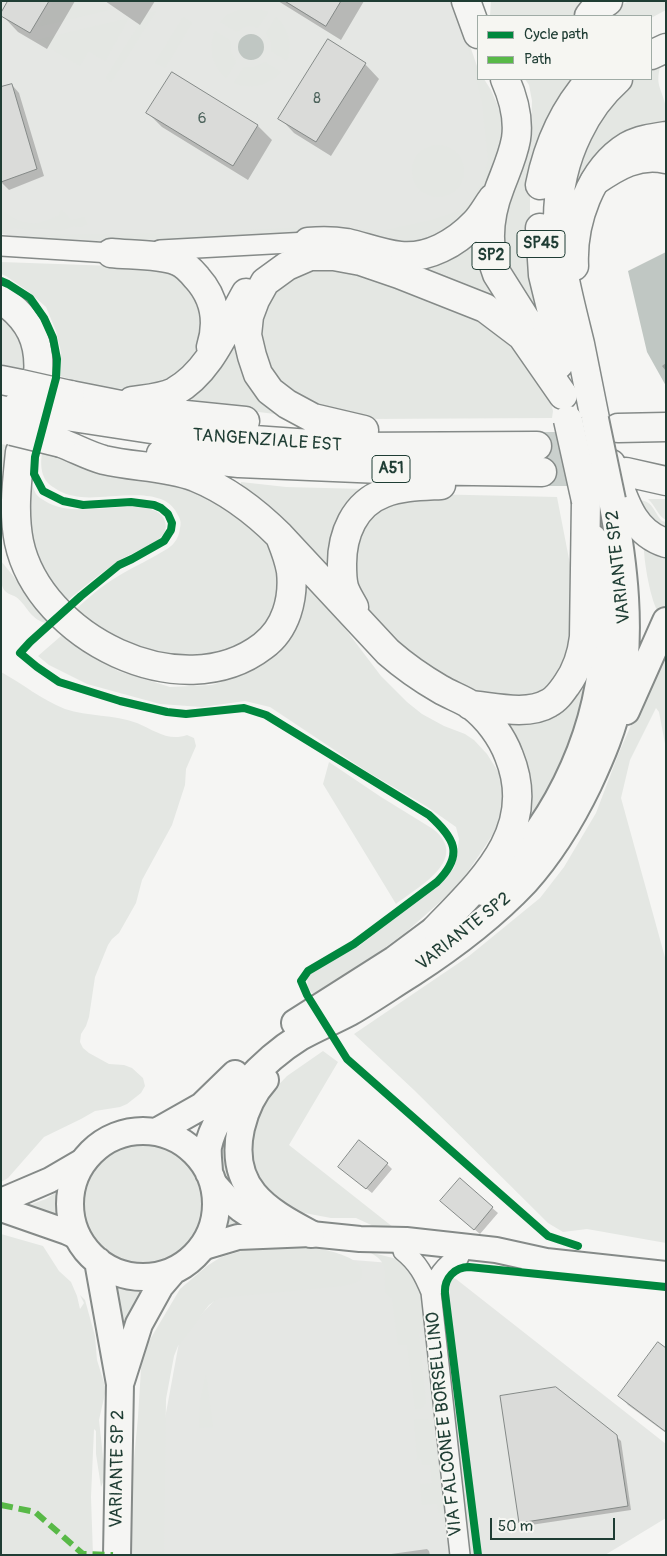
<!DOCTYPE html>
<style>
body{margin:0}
#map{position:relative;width:667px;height:1556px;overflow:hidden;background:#f5f5f3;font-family:Pangolin,sans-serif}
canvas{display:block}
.frame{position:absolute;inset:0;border:2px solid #1f3d34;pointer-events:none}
.legend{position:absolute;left:477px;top:15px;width:175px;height:65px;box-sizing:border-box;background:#f6f6f2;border:1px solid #a0aca6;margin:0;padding:6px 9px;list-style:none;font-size:15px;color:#1f3d34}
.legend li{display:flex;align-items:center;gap:10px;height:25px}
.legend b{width:25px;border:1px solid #a0aca6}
.scale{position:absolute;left:490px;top:1518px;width:125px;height:22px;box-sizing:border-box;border:2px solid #1f3d34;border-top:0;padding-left:6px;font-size:15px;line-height:18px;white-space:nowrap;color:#1f3d34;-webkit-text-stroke:4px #f6f6f2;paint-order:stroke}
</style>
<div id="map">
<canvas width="667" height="1556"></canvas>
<div class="frame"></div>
<ul class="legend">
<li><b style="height:6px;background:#00873e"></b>Cycle path</li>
<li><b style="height:6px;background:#58b947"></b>Path</li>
</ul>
<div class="scale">50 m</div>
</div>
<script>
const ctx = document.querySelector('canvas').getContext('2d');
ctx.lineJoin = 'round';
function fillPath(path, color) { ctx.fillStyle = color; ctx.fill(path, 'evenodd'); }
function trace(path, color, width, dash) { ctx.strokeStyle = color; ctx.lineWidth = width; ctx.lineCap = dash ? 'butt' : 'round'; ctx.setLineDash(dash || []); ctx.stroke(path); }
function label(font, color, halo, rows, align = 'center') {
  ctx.font = font + ' Pangolin,sans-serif'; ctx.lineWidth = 4; ctx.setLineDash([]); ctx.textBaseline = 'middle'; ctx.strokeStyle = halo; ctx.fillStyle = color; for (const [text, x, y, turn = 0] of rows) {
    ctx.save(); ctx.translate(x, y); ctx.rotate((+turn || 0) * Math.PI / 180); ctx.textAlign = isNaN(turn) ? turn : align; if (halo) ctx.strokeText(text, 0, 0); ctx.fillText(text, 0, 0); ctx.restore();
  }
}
fillPath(new Path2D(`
 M1 1H458L467 37 478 69V79H484L491 90 501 113 504 128 497 159 488 181 478 199 448 233 196 241H52L1 234Z
 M353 1260 403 1264 456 1279 666 1444V1518L605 1555H152L159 1451 180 1337 229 1285Z`), '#e5e7e4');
fillPath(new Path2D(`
 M54 1H101L114 9 38 27Z
 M491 1H599L582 16H490Z
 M629 1H666V10L651 18V16H602Z
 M243 8H255L268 12 258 28C250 25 243 26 237 32L220 22 229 14Z
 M156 11 111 82 106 78 146 13Z
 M183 17 192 23 165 68 155 63Z
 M276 17C288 28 293 45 287 61L271 51V42L266 33Z
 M129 18 105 61 88 51 80 66 36 40Z
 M215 31 231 41V52L236 62 226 78C212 65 208 48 215 31Z
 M466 39 478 71V79H483C492 93 502 111 502 129 503 162 474 212 447 231 434 240 419 243 404 246 335 244 265 239 195 239 140 238 84 242 28 235L194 233 325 226 381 231 431 220 459 211 472 202 483 179 488 160 482 102Z
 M662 61C654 85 661 86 666 107 667 113 666 121 666 128L577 204 569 192 592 130 610 104 635 79H651V67Z
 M265 62 281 72C269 85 252 90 234 83L244 67H254Z
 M525 79H573L555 105 540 147 530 179V224L540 318 516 287 500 245 510 195 519 176 531 139 532 101 529 85Z
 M412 171a26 26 0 1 1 52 0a26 26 0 1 1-52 0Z
 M1 209C11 218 24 225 38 223 44 222 52 218 58 216L61 210 66 214 71 220 84 217 88 224 81 227 74 226 60 231 45 229 30 230 16 228 1 231Z
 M480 238 516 321 423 271 419 264Z
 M1 262 143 267 173 273 191 286 208 313 200 352 187 368 169 379 149 386 133 389 98 388 60 376 61 352 56 331 46 307 29 292 6 276 1 274Z
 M312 267 358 272 479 318 498 331 516 351 549 396 553 411 552 418 367 419 317 408 278 383 269 369 259 335 260 318 273 290Z
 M1 310 16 323 29 374 1 371Z
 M233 333 283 415 178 402Z
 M1 444 11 446 1 473Z
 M42 453 193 484 272 539 283 583 268 630 218 658 147 655 72 613C87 599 102 585 120 575 135 566 151 559 167 549 175 544 179 537 180 528 182 520 179 517 175 510 159 485 107 500 81 497 71 496 61 493 53 487 41 480 40 465 42 453Z
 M30 480C32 484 34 490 36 494 38 497 42 499 45 501 76 522 143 494 162 516 166 521 167 528 164 533 156 546 131 552 119 561 99 574 80 590 62 605L28 541Z
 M241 482 286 487 364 489 336 579 241 490Z
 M425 494 557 497 575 590 572 665 539 697 488 700 390 649 360 603 350 555 368 512Z
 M648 499H666V520C658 516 655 505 648 499Z
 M636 500C654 500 652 510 662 521L666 522V532L653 526Z
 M644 545 666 552V604L659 613C651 604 643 558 644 545Z
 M1 561C17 581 33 600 50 620L45 623C29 618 27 605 16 597 11 594 6 594 3 588 0 582 1 569 1 561Z
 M305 576 381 676 407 702 422 714 444 726 465 734 474 740 487 754 499 773 502 787V803L497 827 486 845 458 886 405 933 368 960 313 994 308 989 307 978 311 973 359 946 441 881 454 868 457 856 459 839 456 827 426 806 366 771 270 707 245 701 202 707 160 704 87 684 49 665 38 656 61 636 68 632 88 651 118 671 170 687 212 685 245 674 279 654 296 626 304 605Z
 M666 645V749L659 712 656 708 630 760 621 798 666 961V1243L587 1229 563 1232 548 1223 414 1090 354 1034 469 956 540 898 564 867 596 813 618 755Z
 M1 672C23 684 42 700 65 709 88 717 114 714 137 723 154 730 168 742 187 735L194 738 196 746 186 769 185 785 172 825 142 880 136 903 119 933 112 939 108 945 95 977 89 1017 86 1026 81 1034 80 1042 83 1048 89 1053 109 1064 124 1065 132 1068 143 1078 145 1086 141 1093 127 1104 120 1107 95 1111 81 1119 44 1137 8 1178 1 1182Z
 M580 687 584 690C575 734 557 780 531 817L528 816 496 714Z
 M329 762 381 797 433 829C471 859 418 887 396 904L323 784Z
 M323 1051 338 1062 289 1145 398 1231 380 1229 356 1218H331L299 1212 271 1197 255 1174 252 1138 262 1102 287 1076Z
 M229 1126 236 1187C214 1164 216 1154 229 1126Z
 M83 1205a61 61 0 1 1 122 0a61 61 0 1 1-122 0Z
 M61 1189 59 1206 60 1218 24 1207 46 1199Z
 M228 1215 247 1226 225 1231Z
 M1 1234 43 1246 59 1271 71 1282 77 1296 80 1309 84 1303 80 1295 85 1300 95 1336 97 1360 106 1389 99 1420 103 1457 107 1473 101 1487 96 1454V1431L94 1429 91 1497 93 1555H1Z
 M302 1245C316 1248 366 1255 362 1275 360 1284 350 1284 343 1286L219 1298 209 1305 178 1346 174 1356 166 1399 164 1555H132L131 1490 138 1417 142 1353 180 1289 207 1266 221 1257 245 1250 267 1247Z
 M369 1252 405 1261 420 1287 423 1324 419 1334 426 1402 422 1408 415 1409 407 1345H398L392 1298 385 1292C384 1272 390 1263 369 1252Z
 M116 1286 132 1291 147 1292 125 1341 111 1288Z
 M206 1375 213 1427 199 1428 200 1403Z
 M428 1419 433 1427 445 1503 444 1510 439 1513 437 1504 422 1505 420 1484 432 1483 430 1465H422L421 1459 417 1460 414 1420Z`), '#e4e7e3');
fillPath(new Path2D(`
 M238 47a13 13 0 1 1 26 0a13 13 0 1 1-26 0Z
 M666 252V386L647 352 628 271Z`), '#c0c7c3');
fillPath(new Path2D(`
 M10 1H75L47 49 18 32 2 15Z
 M105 1H155L140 25Z
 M278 1H364L341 40Z
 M365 64 379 79 331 156 294 133 280 118Z
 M172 73 258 126 272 140 248 180 162 127 148 113Z
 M12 85 19 93 44 176 9 190 1 182V88Z
 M666 363V371L662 366Z
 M387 1164 392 1169 372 1193 345 1172Z
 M460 1180 498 1213 480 1234 447 1206Z
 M666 1350V1433L628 1405 620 1396Z
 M616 1436 621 1441 631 1510 524 1526 520 1522Z
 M427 1549 429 1551 430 1555H384Z`), '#0003');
const building = new Path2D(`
 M8 1H49L30 33 1 16V13Z
 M285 1H341L326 26Z
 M328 39 366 63 316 142 278 119Z
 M172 72 258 125 233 166 146 113Z
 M12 84 37 169 1 182V87Z
 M359 1140 388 1163 366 1189 338 1167Z
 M460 1178 493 1207 474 1230 440 1201Z
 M658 1342 666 1348V1432L618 1396Z
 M556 1387 617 1435 628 1506 519 1523 500 1396Z`);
fillPath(building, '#dadbd9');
trace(building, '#858a88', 1);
trace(new Path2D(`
 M537 446H621
 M542 472H603`), '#cad0cd', 28, [28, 14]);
const minor = new Path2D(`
 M1 246 111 253 123 252
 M160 250 308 242
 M403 1251C418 1263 424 1275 431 1292L460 1555
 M431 1292C437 1277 444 1266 459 1257`);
const tertiary = new Path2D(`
 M213 1182C226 1197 240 1213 260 1220 269 1223 278 1225 287 1228
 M1 1201 50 1180 86 1159
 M1 1209 67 1232 78 1237
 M201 1248 238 1237 311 1234 360 1239 406 1240 496 1250 546 1261
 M531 1261H546L666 1274`);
const secondary = new Path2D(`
 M626 711 666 621
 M483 892C552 832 596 742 603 652 606 614 599 576 593 538
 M295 1023 394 960 453 916
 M265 1080C253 1093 245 1111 241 1128 228 1187 265 1210 311 1234
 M70 1204a73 73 0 1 1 146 0a73 73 0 1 1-146 0Z
 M156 1132 202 1106 235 1074
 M209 1173C209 1165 207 1155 208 1147 216 1107 266 1058 300 1037 316 1028 333 1021 350 1012 371 1000 391 986 412 973 452 947 492 917 525 882 551 853 571 820 588 785 601 757 614 727 620 696 632 631 624 564 612 500
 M98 1261 120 1384 117 1555
 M121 1381 139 1324 160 1286 172 1272`);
const primary = new Path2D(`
 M466 1 478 34
 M589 16 593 11 608 1
 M651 55 666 48
 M505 79C513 97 519 119 516 139 513 156 506 171 500 187 489 215 486 246 497 274L550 358
 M540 185C548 145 563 110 591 79
 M540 228 543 275 552 312 559 364
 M308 242C321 241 334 241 347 243 364 247 382 254 400 256 428 259 456 243 475 223 482 216 487 206 493 198
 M574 266C572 223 590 169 628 146 639 140 653 138 666 136
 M595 419C590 394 585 369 580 344 562 270 542 206 578 133 588 112 600 95 618 79`);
const motorway = new Path2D(`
 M595 181C617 166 638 153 666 159
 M111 253C128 255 161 254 177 261 185 264 192 272 197 278 215 298 219 322 211 347
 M1 299C30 319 41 342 38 376
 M1 380 21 384
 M70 395 156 412 245 421
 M132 401C145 399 162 398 174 392 211 371 226 328 246 293
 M66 416 197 436 353 447 537 446
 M618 428 666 427
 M364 430 313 418 287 404 270 391 258 374 252 356 247 335 249 316 255 300 265 282 287 266 310 256H334L361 261 399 274 485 308 522 336 563 395
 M61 443C75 448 89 456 104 460 133 467 166 466 195 477 227 490 256 512 280 536L388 652C404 666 421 678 440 689 450 695 462 699 471 705 488 718 502 737 509 756 539 830 482 881 436 929
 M20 452C17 482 13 512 19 542 39 637 181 709 263 646 286 629 294 599 291 571 289 560 285 549 281 539
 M161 454 239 463 405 470 542 472
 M611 464C623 495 630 532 666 543
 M626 472 666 481
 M354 607C351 601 346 594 344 587 342 580 342 572 342 564 342 535 354 504 384 493 402 486 423 486 441 485
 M470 705C493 707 528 716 549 703 557 699 562 691 567 684 577 670 582 654 584 637L586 501`);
trace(minor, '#858a88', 22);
trace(tertiary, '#858a88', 28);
trace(secondary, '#858a88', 30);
trace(primary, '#858a88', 31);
trace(motorway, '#858a88', 31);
trace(minor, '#f5f5f3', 19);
trace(tertiary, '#f5f5f3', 24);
trace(secondary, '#f5f5f3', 26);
trace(primary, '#f5f5f3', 28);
trace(motorway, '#f5f5f3', 28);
const secondaryBridge = new Path2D(`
 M595 419 612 500`);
const primaryBridge = new Path2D(`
 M568 420 586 501`);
const motorwayBridge = new Path2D(`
 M21 384 70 395
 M18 405 66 416
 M12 431 61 443`);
trace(secondaryBridge, '#858a88', 30, []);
trace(primaryBridge, '#858a88', 31, []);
trace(motorwayBridge, '#858a88', 31, []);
trace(secondaryBridge, '#f5f5f3', 26);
trace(primaryBridge, '#f5f5f3', 28);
trace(motorwayBridge, '#f5f5f3', 28);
trace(new Path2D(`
 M1 1505 35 1512 83 1554 113 1555`), '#58b947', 6, [12, 6]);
trace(new Path2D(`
 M1 281 8 284 30 298 44 318 53 338 57 359 56 378 35 457 34 474 43 491 63 501 83 505 131 502 154 505 161 508 168 514 172 523 171 530 164 541 132 559 119 565 81 596 30 642 20 653 37 667 59 682 120 701 167 712 186 714 244 708 266 715 429 815C454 838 465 854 437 882L354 944 308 971 301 981 307 995 347 1059 548 1236 578 1246
 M478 1555 445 1293C444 1278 455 1267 469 1267L666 1287`), '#00873e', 8);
label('15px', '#4e645d', null, [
 ["8",317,99],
 ["6",202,119]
]);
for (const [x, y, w] of [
 [541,244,48],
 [491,256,38],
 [391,469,38]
]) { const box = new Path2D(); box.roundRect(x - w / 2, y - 13.5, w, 27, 4); ctx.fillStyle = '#f6f6f2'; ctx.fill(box); trace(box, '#1f3d34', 1); }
label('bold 16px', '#1f3d34', null, [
 ["SP45",541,244],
 ["SP2",491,256],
 ["A51",391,469]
]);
label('18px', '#1f3d34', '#f6f6f2', [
 ["TANGENZIALE EST",267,441,4],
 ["VARIANTE SP2",619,567,-96],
 ["VARIANTE SP2",464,932,-38],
 ["VIA FALCONE E BORSELLINO",445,1424,-96],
 ["VARIANTE SP 2",118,1469,-89]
]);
</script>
